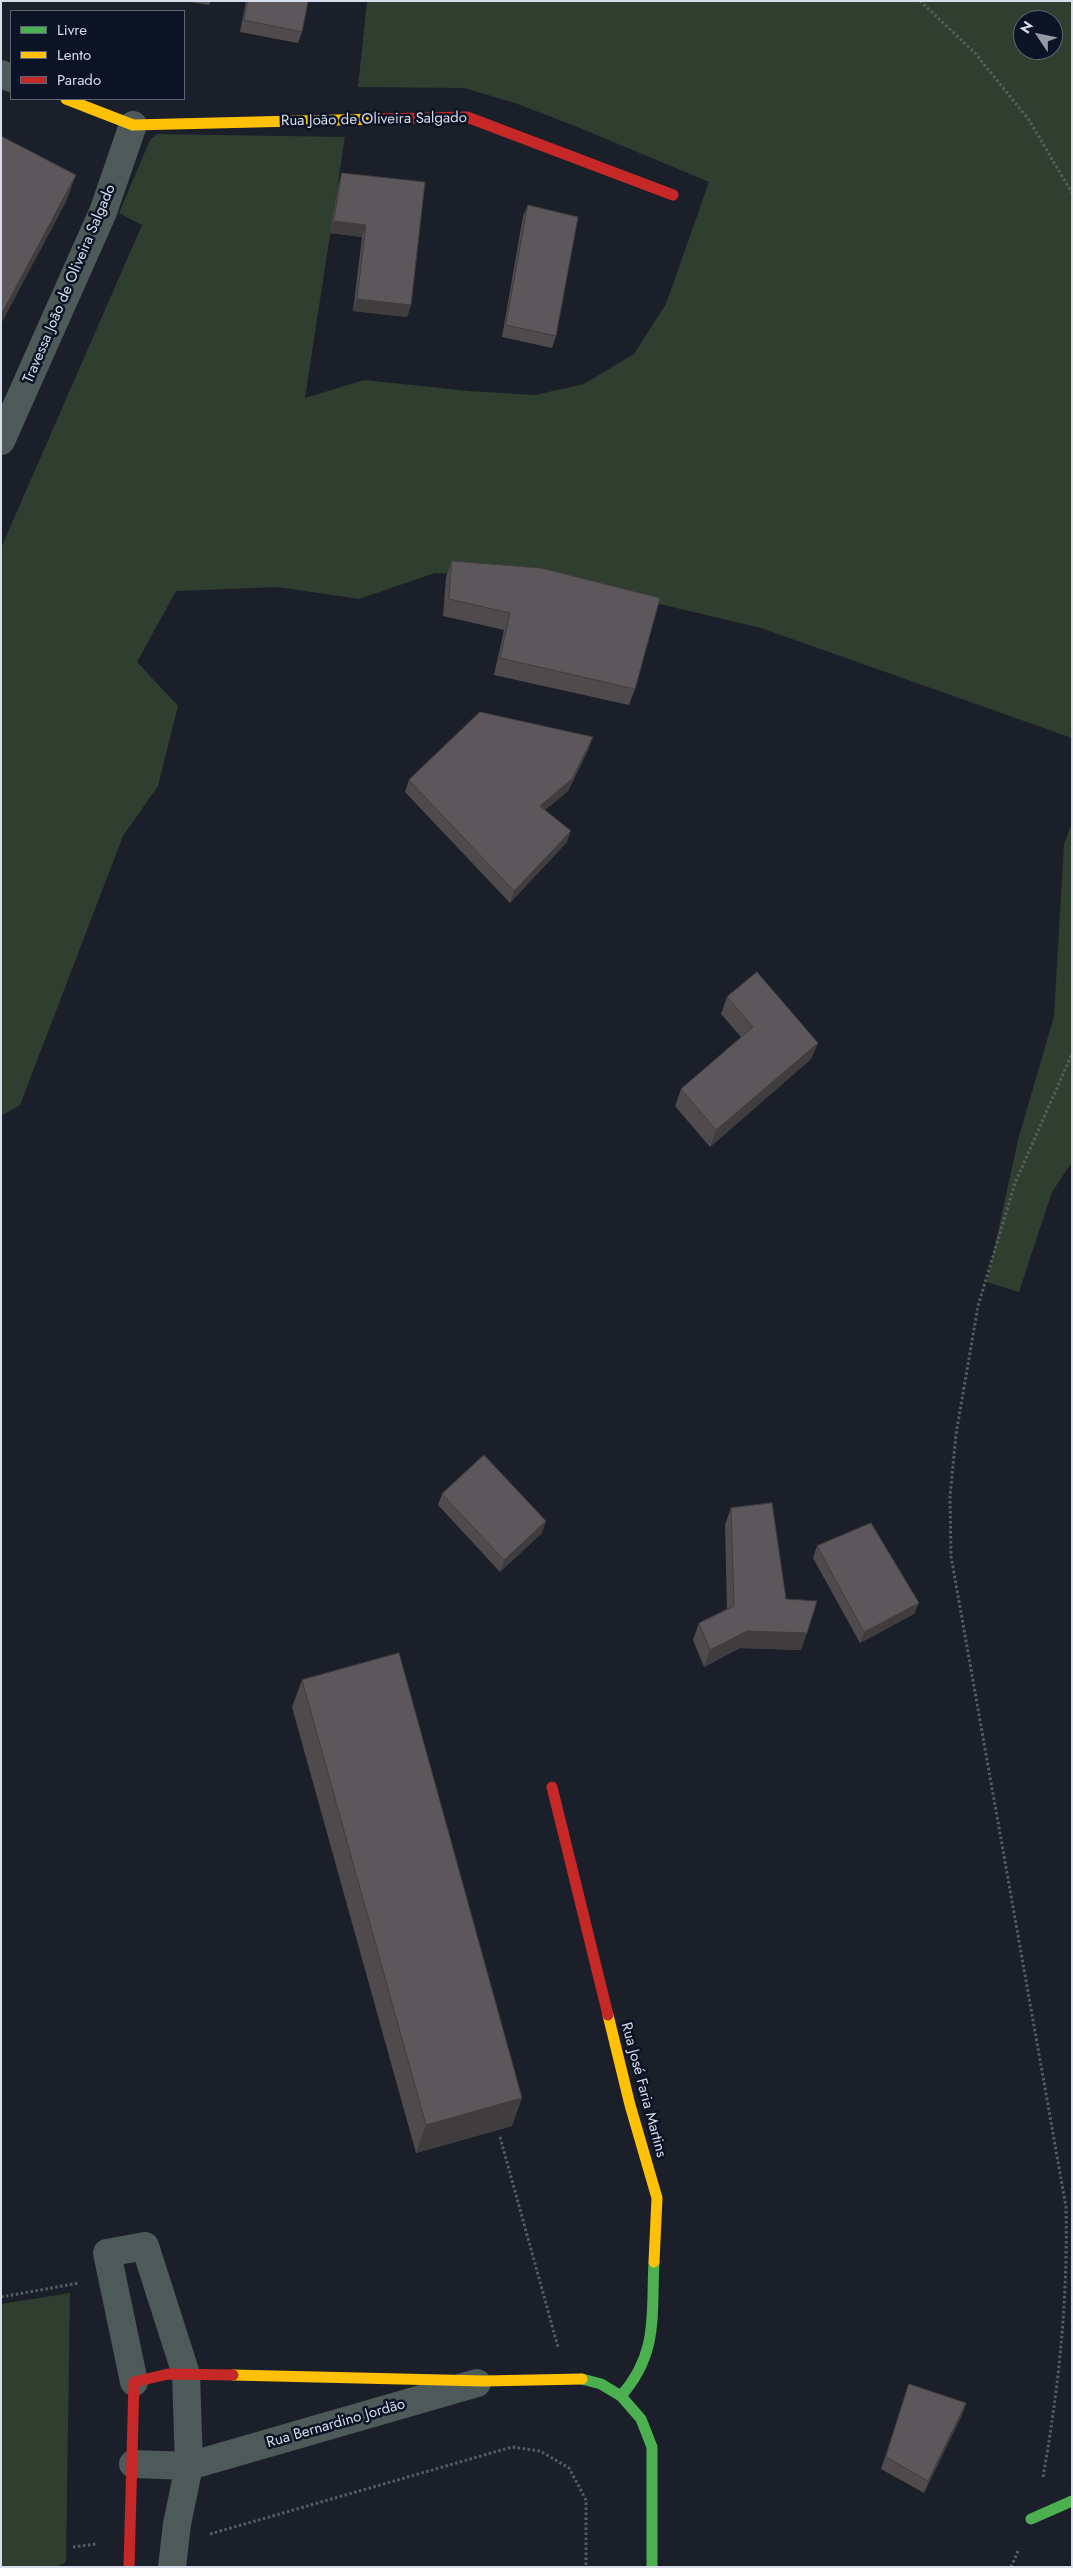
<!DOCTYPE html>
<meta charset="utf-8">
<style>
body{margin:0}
#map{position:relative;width:1073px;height:2568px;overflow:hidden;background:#1a1f29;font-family:Jost,sans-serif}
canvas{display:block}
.frame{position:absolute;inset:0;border:2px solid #d7ddea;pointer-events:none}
.legend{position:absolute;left:10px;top:10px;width:175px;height:90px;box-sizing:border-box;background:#0b1325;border:1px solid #5d6474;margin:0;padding:6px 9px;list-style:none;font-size:15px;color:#d7ddea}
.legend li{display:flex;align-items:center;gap:10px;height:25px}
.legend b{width:25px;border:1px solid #5d6474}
.north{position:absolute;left:1013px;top:10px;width:50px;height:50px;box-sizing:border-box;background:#0b1325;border:1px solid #5d6474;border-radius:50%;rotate:304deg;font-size:14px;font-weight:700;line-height:20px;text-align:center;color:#d7ddea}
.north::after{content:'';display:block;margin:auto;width:18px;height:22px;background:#959aa6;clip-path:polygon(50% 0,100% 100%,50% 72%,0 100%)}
</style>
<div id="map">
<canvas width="1073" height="2568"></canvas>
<div class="frame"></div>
<ul class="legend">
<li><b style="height:6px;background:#4caf50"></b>Livre</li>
<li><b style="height:6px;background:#ffc107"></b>Lento</li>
<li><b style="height:6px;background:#c62828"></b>Parado</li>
</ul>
<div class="north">N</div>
</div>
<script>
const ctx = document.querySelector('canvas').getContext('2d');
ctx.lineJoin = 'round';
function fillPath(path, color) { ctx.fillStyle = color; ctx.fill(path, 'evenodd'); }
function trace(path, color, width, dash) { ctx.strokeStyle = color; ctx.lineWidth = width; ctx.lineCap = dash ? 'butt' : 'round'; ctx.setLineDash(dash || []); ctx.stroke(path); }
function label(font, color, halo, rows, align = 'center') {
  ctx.font = font + ' Jost,sans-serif'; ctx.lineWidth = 5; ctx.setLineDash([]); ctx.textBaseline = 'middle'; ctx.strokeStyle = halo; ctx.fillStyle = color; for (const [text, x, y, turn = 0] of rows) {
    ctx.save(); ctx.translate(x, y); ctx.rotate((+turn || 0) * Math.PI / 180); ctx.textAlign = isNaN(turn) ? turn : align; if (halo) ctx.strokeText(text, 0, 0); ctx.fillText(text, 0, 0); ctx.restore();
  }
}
fillPath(new Path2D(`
 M367 1H1072V738L761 628 554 579 435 573 359 599 278 587 176 591 137 662 178 706 158 786 123 836 20 1105 1 1116V548L142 225 119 213 150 140 157 134 345 137 305 398 364 380 469 391 535 395 584 384 634 354 666 304 709 182 575 126 515 103 464 88 358 87ZM1023 20H1053V50H1023Z
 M1072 823V1162L1052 1192 1019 1292 987 1282 1018 1140 1054 1016 1064 844Z
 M70 2293 66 2562 56 2567H1V2304Z`), '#303e2f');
trace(new Path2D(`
 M920 1 975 53 1029 120 1072 193
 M500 2137 558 2347
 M1 2297 79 2283
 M1043 2477C1059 2387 1068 2298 1066 2207L951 1556 950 1497 956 1434 978 1306 1015 1183 1072 1054
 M210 2534 512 2447 540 2451 569 2468 586 2500V2567
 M73 2547 96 2544
 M1011 2567 1019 2549`), '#555e5f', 3, [2.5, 2.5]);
trace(new Path2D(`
 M1 74 11 78
 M1 441 103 212 133 125
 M134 2382 107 2253 145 2246 186 2374 189 2466 177 2524 172 2567
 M133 2464 189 2466 477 2383`), '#4d5a59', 28);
trace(new Path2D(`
 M582 2379 601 2384 621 2396 641 2419 652 2447V2567
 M621 2396C659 2353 651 2315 654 2262
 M1031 2519 1072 2501`), '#4caf50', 11);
trace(new Path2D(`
 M66 99 133 125 378 119
 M608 2015 630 2105 657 2198 654 2262
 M233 2375 484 2381 582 2379`), '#ffc107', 11);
trace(new Path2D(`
 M378 119 467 117 673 195
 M552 1787 608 2015
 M129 2567 134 2382 168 2374 233 2375`), '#c62828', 11);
fillPath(new Path2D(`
 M184 1H211L209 5Z
 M246 1H308L302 32 298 43 240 32Z
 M342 173 411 305 407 317 353 311 362 237 330 233 338 185Z
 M528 205 556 336 552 348 502 337 523 216Z
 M452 561 635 689 629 705 494 675 504 630 443 616 446 577Z
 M589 748 568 791 545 810 567 842 510 903 405 792 409 780Z
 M727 997 818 1043 811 1059 710 1147 675 1106 681 1089 741 1037 721 1014Z
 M442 1494 542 1533 500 1572 438 1505Z
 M731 1508 786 1599 801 1650 740 1648 704 1667 693 1640 699 1623 727 1609 725 1525Z
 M817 1546 919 1603 914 1614 860 1643 813 1558Z
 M302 1680 512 2126 416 2153 292 1707Z
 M909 2384 966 2403 962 2415 924 2493 881 2469Z`), '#4f4b4d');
fillPath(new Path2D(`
 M76 175 66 202 1 324V315Z
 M334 221 366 225 362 237 330 233Z
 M357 299 411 305 407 317 353 311Z
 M593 737 589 748 568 791 535 818 540 806Z
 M571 831 567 842 510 903 514 891Z
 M818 1043 811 1059 710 1147 716 1130Z
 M546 1521 542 1533 500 1572 504 1560Z
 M919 1603 914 1614 860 1643 864 1632Z
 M747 1631 807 1633 801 1650 740 1648 704 1667 710 1650Z
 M522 2098 512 2126 416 2153 426 2125Z
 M966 2403 962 2415 924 2493 928 2481Z`), '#403d3f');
const building = new Path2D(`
 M248 1H308L302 32 244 20Z
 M1 136 76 175 1 315Z
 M342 173 425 182 411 305 357 299 366 225 334 221Z
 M528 205 578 217 556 336 506 325Z
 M452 561 541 568 660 598 635 689 500 658 510 613 449 599Z
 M480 712 593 737 572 779 540 806 571 831 514 891 409 780Z
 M757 972 818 1043 716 1130 681 1089 753 1027 727 997Z
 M484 1455 546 1521 504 1560 442 1494Z
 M772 1503 786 1599 817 1601 807 1633 747 1631 710 1650 699 1623 734 1606 731 1508Z
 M871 1523 919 1603 864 1632 817 1546Z
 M399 1653 522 2098 426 2125 302 1680Z
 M909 2384 966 2403 928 2481 886 2457Z`);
fillPath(building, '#5c575a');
trace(building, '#403d3f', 1);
label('15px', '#d7ddea', '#0b1325', [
 ["Rua João de Oliveira Salgado",374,120,-1],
 ["Travessa João de Oliveira Salgado",70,284,-67],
 ["Rua José Faria Martins",643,2090,75],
 ["Rua Bernardino Jordão",336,2424,-16]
]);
</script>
